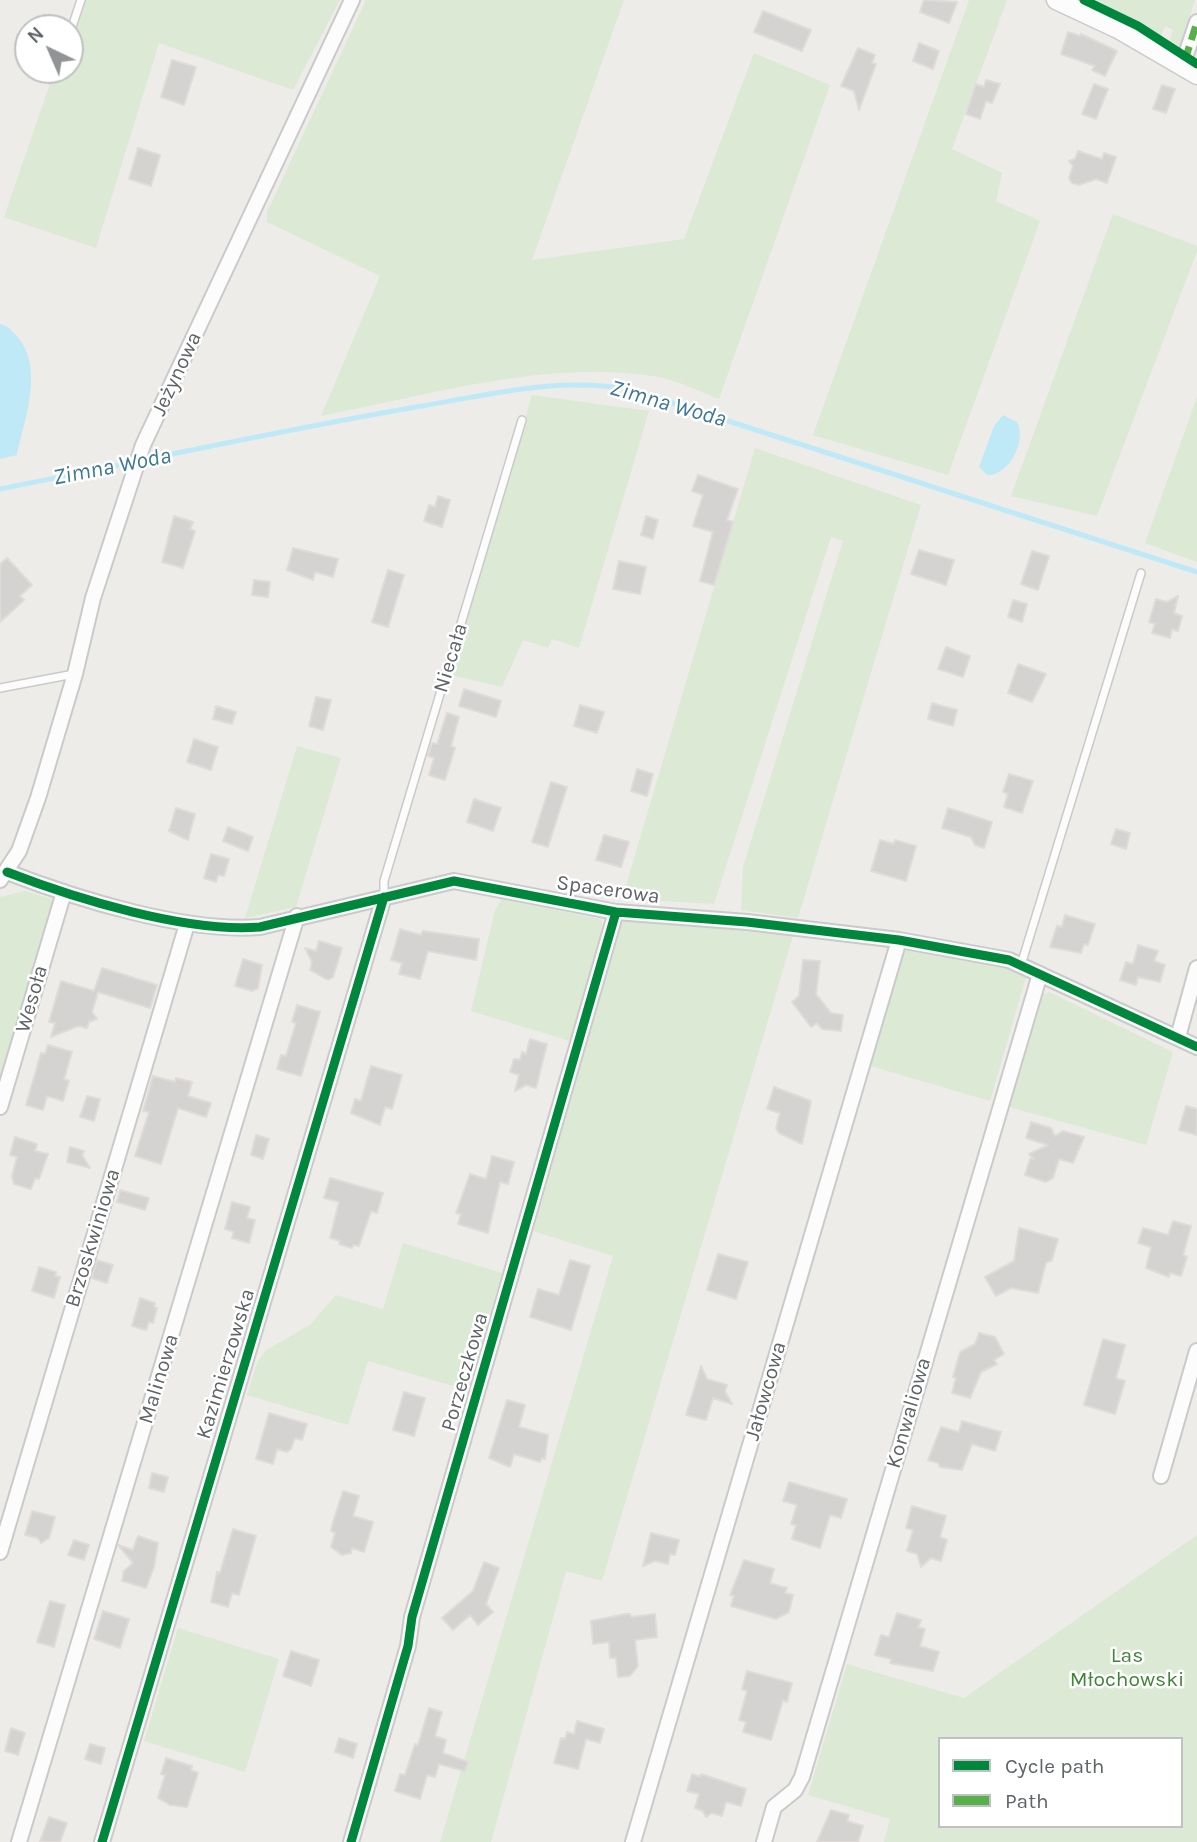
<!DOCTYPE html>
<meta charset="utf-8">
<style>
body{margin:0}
#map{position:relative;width:1197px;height:1842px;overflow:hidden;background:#eeece9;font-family:Karla,sans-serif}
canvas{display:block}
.legend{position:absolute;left:938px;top:1737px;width:245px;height:91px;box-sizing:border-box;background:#fff;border:2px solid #bfc1c2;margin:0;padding:9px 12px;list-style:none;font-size:21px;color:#5e6467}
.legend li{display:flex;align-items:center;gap:14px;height:35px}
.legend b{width:35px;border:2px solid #bfc1c2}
.north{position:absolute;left:14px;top:14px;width:70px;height:70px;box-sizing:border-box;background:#fff;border:2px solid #bfc1c2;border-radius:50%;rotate:316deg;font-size:19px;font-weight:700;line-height:28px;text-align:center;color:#5e6467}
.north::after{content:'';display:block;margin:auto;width:24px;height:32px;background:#909494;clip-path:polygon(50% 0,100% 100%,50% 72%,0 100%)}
</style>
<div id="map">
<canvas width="1197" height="1842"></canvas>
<ul class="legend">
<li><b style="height:9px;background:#00873e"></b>Cycle path</li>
<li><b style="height:9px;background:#59b04a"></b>Path</li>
</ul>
<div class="north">N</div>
</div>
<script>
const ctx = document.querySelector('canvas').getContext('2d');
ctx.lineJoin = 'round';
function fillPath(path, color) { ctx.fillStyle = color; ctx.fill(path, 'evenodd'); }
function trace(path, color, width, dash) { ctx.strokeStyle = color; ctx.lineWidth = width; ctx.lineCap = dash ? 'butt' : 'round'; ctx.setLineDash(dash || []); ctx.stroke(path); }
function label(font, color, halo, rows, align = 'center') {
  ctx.font = font + ' Karla,sans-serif'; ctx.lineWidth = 5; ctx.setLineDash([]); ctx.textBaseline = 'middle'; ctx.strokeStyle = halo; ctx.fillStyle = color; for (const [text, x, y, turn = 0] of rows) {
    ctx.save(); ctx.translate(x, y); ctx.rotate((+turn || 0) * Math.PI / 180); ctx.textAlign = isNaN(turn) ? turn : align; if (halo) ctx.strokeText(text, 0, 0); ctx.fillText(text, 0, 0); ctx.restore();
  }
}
fillPath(new Path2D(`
 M85 0H340L293 90 159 43 96 248 4 217 54 72 70 70V50Z
 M366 0H624L532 260 684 239 754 53 830 85 719 399C700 392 679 381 659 377 546 359 431 395 321 416L380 276 267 222V212Z
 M969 0H1007L952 149 1002 173 996 201 1040 221 948 475 813 435Z
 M1097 0H1195L1180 47 1170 40 1173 30 1165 26 1161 36Z
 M1113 214 1197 246V251L1097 516 1011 496Z
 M532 395 649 411 579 648 552 639 548 648 523 640 502 687 451 675Z
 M1197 397V562L1145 543Z
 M755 448 921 505 798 918 741 910 743 867 843 541 831 537 714 904 622 899Z
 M297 746 341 758 296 907 245 918Z
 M25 891 55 900 0 1082V897Z
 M502 899 601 919 603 927 570 1041 471 1011 495 910Z
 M628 918 793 936 602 1581 566 1571 491 1842H440L613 1256 533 1231 622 924Z
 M903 950 1010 969 1026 977 990 1101 867 1065Z
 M1049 992 1173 1052 1146 1145 1009 1107 1043 995Z
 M403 1243 502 1273 467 1390 368 1361 348 1425 247 1395 257 1363 266 1350 310 1325 336 1295 383 1309Z
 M1197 1535V1842H884L890 1819 808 1795 847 1664 964 1698ZM940 1739H1181V1826H940Z
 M178 1628 279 1659 245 1772 144 1741Z`), '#dbe9d5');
fillPath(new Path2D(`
 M0 324C7 325 9 328 14 333 46 365 25 416 17 455L0 459Z
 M1003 415 1017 422C1027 441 1009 476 987 475L979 467 994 426Z`), '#bfe9f6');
trace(new Path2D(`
 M0 489C141 461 281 430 422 406 493 394 561 376 632 390L1197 572`), '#bfe9f6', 5);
const building = new Path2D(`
 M924 0 957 2 949 23 920 12Z
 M763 11 811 30 802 51 754 32Z
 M1068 32 1080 36 1081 34 1117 51 1105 76 1092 70 1095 66 1061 54Z
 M919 43 939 51 933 69 913 61Z
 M858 48 875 55 872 63 876 64 859 110 854 91 841 86Z
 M172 60 196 67 184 105 161 97Z
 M986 80 1000 84 992 103 986 101 980 119 966 114 976 84 984 87Z
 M1094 84 1108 89 1096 119 1082 114Z
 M1162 85 1175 89 1166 113 1153 109Z
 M138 148 160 155 151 186 129 179Z
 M1078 151 1102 159 1104 153 1116 157 1107 183 1096 179 1079 185 1072 183 1069 178 1073 166 1069 161 1075 159Z
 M698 475 738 489 727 520 733 522 714 585 700 581 713 532 693 526 703 495 692 491Z
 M438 496 450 500 442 527 424 521 429 505 435 507Z
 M174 516 193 522 190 529 195 531 183 568 162 562Z
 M646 516 658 520 653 539 641 535Z
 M293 548 338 559 333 577 315 572 313 580 287 570Z
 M919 550 954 560 946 585 911 574Z
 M1032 551 1049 556 1038 590 1021 584Z
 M7 558 32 585 20 596 24 600 0 622V564Z
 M619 561 646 567 640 594 613 589Z
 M388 570 404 575 388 627 372 622Z
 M254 580 270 582 268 597 252 595Z
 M1178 596 1174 613 1182 616 1178 631 1172 629 1170 638 1152 633 1155 624 1149 622 1156 599 1167 602Z
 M1013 600 1027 604 1022 622 1008 617Z
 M946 647 970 656 963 677 938 669Z
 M1018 664 1046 674 1032 702 1008 693Z
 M464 689 501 701 496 717 459 706Z
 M316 697 331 700 323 730 309 726Z
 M932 703 957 710 953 726 928 719Z
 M580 705 604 712 597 733 574 726Z
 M216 706 236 712 232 724 213 719Z
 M447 713 459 717 451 746 455 748 445 780 429 775 434 758 428 756 432 743 437 744Z
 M194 739 218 747 211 770 187 762Z
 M637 769 653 774 647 796 631 791Z
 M1009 774 1033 781 1022 813 1004 807 1008 794 1003 792Z
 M551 782 567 787 548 847 532 842Z
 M474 799 501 808 493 831 467 822Z
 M176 808 195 814 188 840 169 831Z
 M948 808 992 822 984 848 975 845 971 837 942 828Z
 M228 827 253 837 248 851 223 841Z
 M1116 829 1130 833 1126 849 1111 844Z
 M604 835 629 842 621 867 596 860Z
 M880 840 894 844 895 840 916 846 906 881 871 871Z
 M211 854 229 859 224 876 218 875 216 882 204 878Z
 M1065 915 1095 924 1088 945 1084 944 1081 953 1050 947 1057 926 1062 927Z
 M400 929 421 935 423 931 479 939 476 960 428 951 420 979 399 974 402 963 391 960Z
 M319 941 342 948 333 977 328 980 310 970 312 962 305 948 316 951Z
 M1138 945 1158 951 1154 961 1165 965 1160 982 1138 977 1136 985 1120 980 1126 962 1133 964Z
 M243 959 262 965 258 988 252 991 235 986Z
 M803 960 820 961 816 994 831 1013 843 1015 841 1031 822 1029 817 1023 811 1027 792 1002 799 996Z
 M102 968 157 985 150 1008 98 992 92 1012 97 1019 89 1022 87 1028 78 1026 51 1037 55 1023 49 1022 61 981 94 991Z
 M297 1005 320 1012 301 1076 277 1069 281 1055 286 1056 296 1023 292 1022Z
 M530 1039 547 1044 536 1088 526 1085 515 1091 519 1075 510 1072 514 1059 520 1060 522 1052 526 1054Z
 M48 1045 72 1052 64 1079 69 1081 63 1101 47 1096 43 1110 26 1105 41 1053 45 1054Z
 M371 1066 402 1075 392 1109 385 1107 380 1125 351 1113 355 1099 361 1101Z
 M153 1076 175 1082 176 1078 192 1082 188 1096 211 1103 206 1117 178 1108 161 1164 135 1156 149 1112 143 1111Z
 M774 1087 811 1101 802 1144 779 1133 776 1128 780 1113 767 1109Z
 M87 1096 100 1099 94 1121 80 1117Z
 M1186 1106 1197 1109V1135L1179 1130Z
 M1031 1122 1051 1128 1055 1136 1063 1131 1084 1137 1073 1163 1059 1159 1053 1178 1046 1182 1025 1175 1030 1159H1034L1029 1154 1048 1145 1026 1138Z
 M256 1135 269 1139 263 1159 251 1155Z
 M15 1137 37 1144 35 1151 48 1154 39 1179 35 1178 31 1189 14 1184 12 1176 17 1157 10 1155Z
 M70 1147 84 1151 82 1155 90 1168 67 1162Z
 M492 1156 514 1162 508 1184 500 1182 488 1233 458 1224 461 1214 456 1213 470 1174 486 1179Z
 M330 1178 383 1193 377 1213 371 1211 359 1246 353 1245 352 1248 339 1244 340 1241 330 1238 339 1202 324 1198Z
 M120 1190 149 1198 145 1210 117 1202Z
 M232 1202 250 1207 247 1218 255 1220 249 1243 232 1238 234 1232 225 1229Z
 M1173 1221 1191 1226 1183 1255 1187 1257 1181 1276 1170 1273 1169 1277 1146 1268 1151 1247 1138 1243 1143 1228 1168 1235Z
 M1019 1228 1058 1239 1052 1260 1046 1263 1038 1293 1011 1288 996 1296 985 1277 1014 1261Z
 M718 1254 748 1262 736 1299 707 1290Z
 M97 1260 113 1265 107 1283 92 1278Z
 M570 1260 590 1266 571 1330 530 1317 538 1289 559 1295Z
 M39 1267 56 1272 55 1276 60 1277 54 1298 32 1291Z
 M140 1298 155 1303 154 1307 157 1308 153 1323 149 1322 146 1330 132 1326Z
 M979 1333 995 1337 1004 1354 994 1360 997 1364 981 1372 970 1398 952 1393 956 1378 953 1377 960 1352 975 1344Z
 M1103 1339 1125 1345 1116 1378 1125 1381 1115 1414 1084 1405Z
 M701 1366 707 1379 727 1385 725 1391 732 1404 713 1398 706 1420 686 1415Z
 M404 1392 425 1398 414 1436 393 1430Z
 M507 1400 525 1405 519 1427 548 1435 545 1459 542 1458 540 1462 514 1454 510 1467 489 1458Z
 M269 1413 307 1424 302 1440 295 1438 291 1449 287 1452 277 1449 273 1464 256 1459Z
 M962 1421 1001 1432 995 1451 972 1444 962 1470 940 1467 938 1463 928 1460 941 1427 959 1432Z
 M152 1473 168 1477 164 1492 149 1488Z
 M789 1482 847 1499 841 1518 830 1515 820 1548 792 1539 796 1525 791 1524 797 1505 783 1501Z
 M343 1491 359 1496 353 1516 373 1522 364 1552 352 1548 351 1553 342 1555 331 1547 335 1533 331 1531 333 1522Z
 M912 1506 946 1516 940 1537 947 1540 941 1561 931 1558 921 1567 917 1554 907 1551 913 1530 906 1528Z
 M32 1511 55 1517 49 1538 41 1543 38 1538 25 1535Z
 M233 1529 256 1536 239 1595 232 1593 228 1607 211 1602 217 1572 220 1573Z
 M651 1533 679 1540 675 1555 670 1554 668 1564 655 1561 643 1566Z
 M138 1536 158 1543 154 1567 146 1588 122 1581 124 1571 133 1563 118 1545 133 1550Z
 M74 1540 89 1545 84 1560 68 1555Z
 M744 1560 774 1569 770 1583 787 1588 785 1593 793 1595 789 1612 776 1619 731 1606 734 1596 730 1595Z
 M484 1562 499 1568 486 1604 493 1612 478 1625 470 1615 453 1630 442 1618 473 1591Z
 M50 1601 65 1605 54 1647 37 1642Z
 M103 1611 129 1619 120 1648 94 1639Z
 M897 1613 921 1620 918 1627 925 1629 920 1646 939 1652 933 1671 890 1663 891 1659 875 1655 881 1635 889 1637Z
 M626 1614H630L631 1617 655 1614 657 1637 635 1640 638 1666 630 1676 618 1677 616 1658H610L609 1642 593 1644 591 1621Z
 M291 1651 319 1660 311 1686 283 1676Z
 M747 1671 792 1683 787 1702 783 1700 771 1740 743 1732 746 1722 739 1720 747 1691 742 1689Z
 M429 1708 442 1712 435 1736 446 1740 443 1753 468 1762 465 1771 439 1764 435 1777 427 1775 420 1799 395 1791 400 1774 405 1775 415 1744 418 1745Z
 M577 1721 604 1729 600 1743 586 1739 578 1769 554 1763 561 1738 565 1739 567 1732 574 1734Z
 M11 1728 25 1733 18 1755 5 1751Z
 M339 1738 357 1744 353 1758 335 1752Z
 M90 1744 105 1748 101 1764 85 1759Z
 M166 1758 192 1766 191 1770 198 1773 187 1807 170 1805 158 1798 165 1775 161 1774Z
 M692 1774 700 1777 701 1774 746 1789 741 1806 726 1802 722 1816 712 1813 706 1817 703 1811 695 1808 699 1794 687 1791Z
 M831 1810 849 1815 847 1821 863 1826 858 1842H817Z
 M49 1817 67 1823 60 1842H40Z`);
fillPath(building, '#d4d3d2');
trace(building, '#dedbd8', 2);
const service = new Path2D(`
 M70 33 81 0
 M0 688 74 674
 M384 897V881L522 420
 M1021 965 1141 573`);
const minor = new Path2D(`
 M1182 66 1197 22
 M7 872C77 899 186 933 260 927L454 881 616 912 747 922 899 940 1009 960 1197 1047
 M0 880 19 851 38 798 75 674 93 598 143 445 352 0
 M1178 1037 1197 968
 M0 1107 64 892
 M1161 1476 1197 1351
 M0 1552 187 924
 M19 1842 297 916
 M102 1842 384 897
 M351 1842 408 1646 412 1617 616 912
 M633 1842 899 940
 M764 1842 774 1807 795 1790 802 1777 1040 974`);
const tertiary = new Path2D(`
 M1056 0 1118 29 1197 75`);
trace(service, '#cacaca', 10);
trace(minor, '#cacaca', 18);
trace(tertiary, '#cacaca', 21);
trace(service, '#fcfcfc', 7);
trace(minor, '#fcfcfc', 14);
trace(tertiary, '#fcfcfc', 18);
trace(new Path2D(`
 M1185 60 1197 22`), '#59b04a', 7, [14, 7]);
trace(new Path2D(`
 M1084 0 1138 26 1197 64
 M7 872C77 899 186 933 260 927L454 881 616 912 747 922 899 940 1009 960 1197 1047
 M102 1842 384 897
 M351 1842 408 1646 412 1617 616 912`), '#00873e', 9);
label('21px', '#5e6467', '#fff', [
 ["Jeżynowa",177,374,-65],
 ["Niecała",451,658,-73],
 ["Spacerowa",608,890,8],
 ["Wesoła",32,999,-74],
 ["Brzoskwiniowa",93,1238,-73],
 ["Kazimierzowska",226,1364,-73],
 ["Porzeczkowa",465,1372,-74],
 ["Malinowa",159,1379,-73],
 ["Jałowcowa",766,1391,-74],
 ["Konwaliowa",909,1413,-74]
]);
label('21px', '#428438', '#fff', [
 ["Las",1127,1656],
 ["Młochowski",1127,1680]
]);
label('italic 23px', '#3e7894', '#fff', [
 ["Zimna Woda",668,404,16],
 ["Zimna Woda",112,467,-11]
]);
</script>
